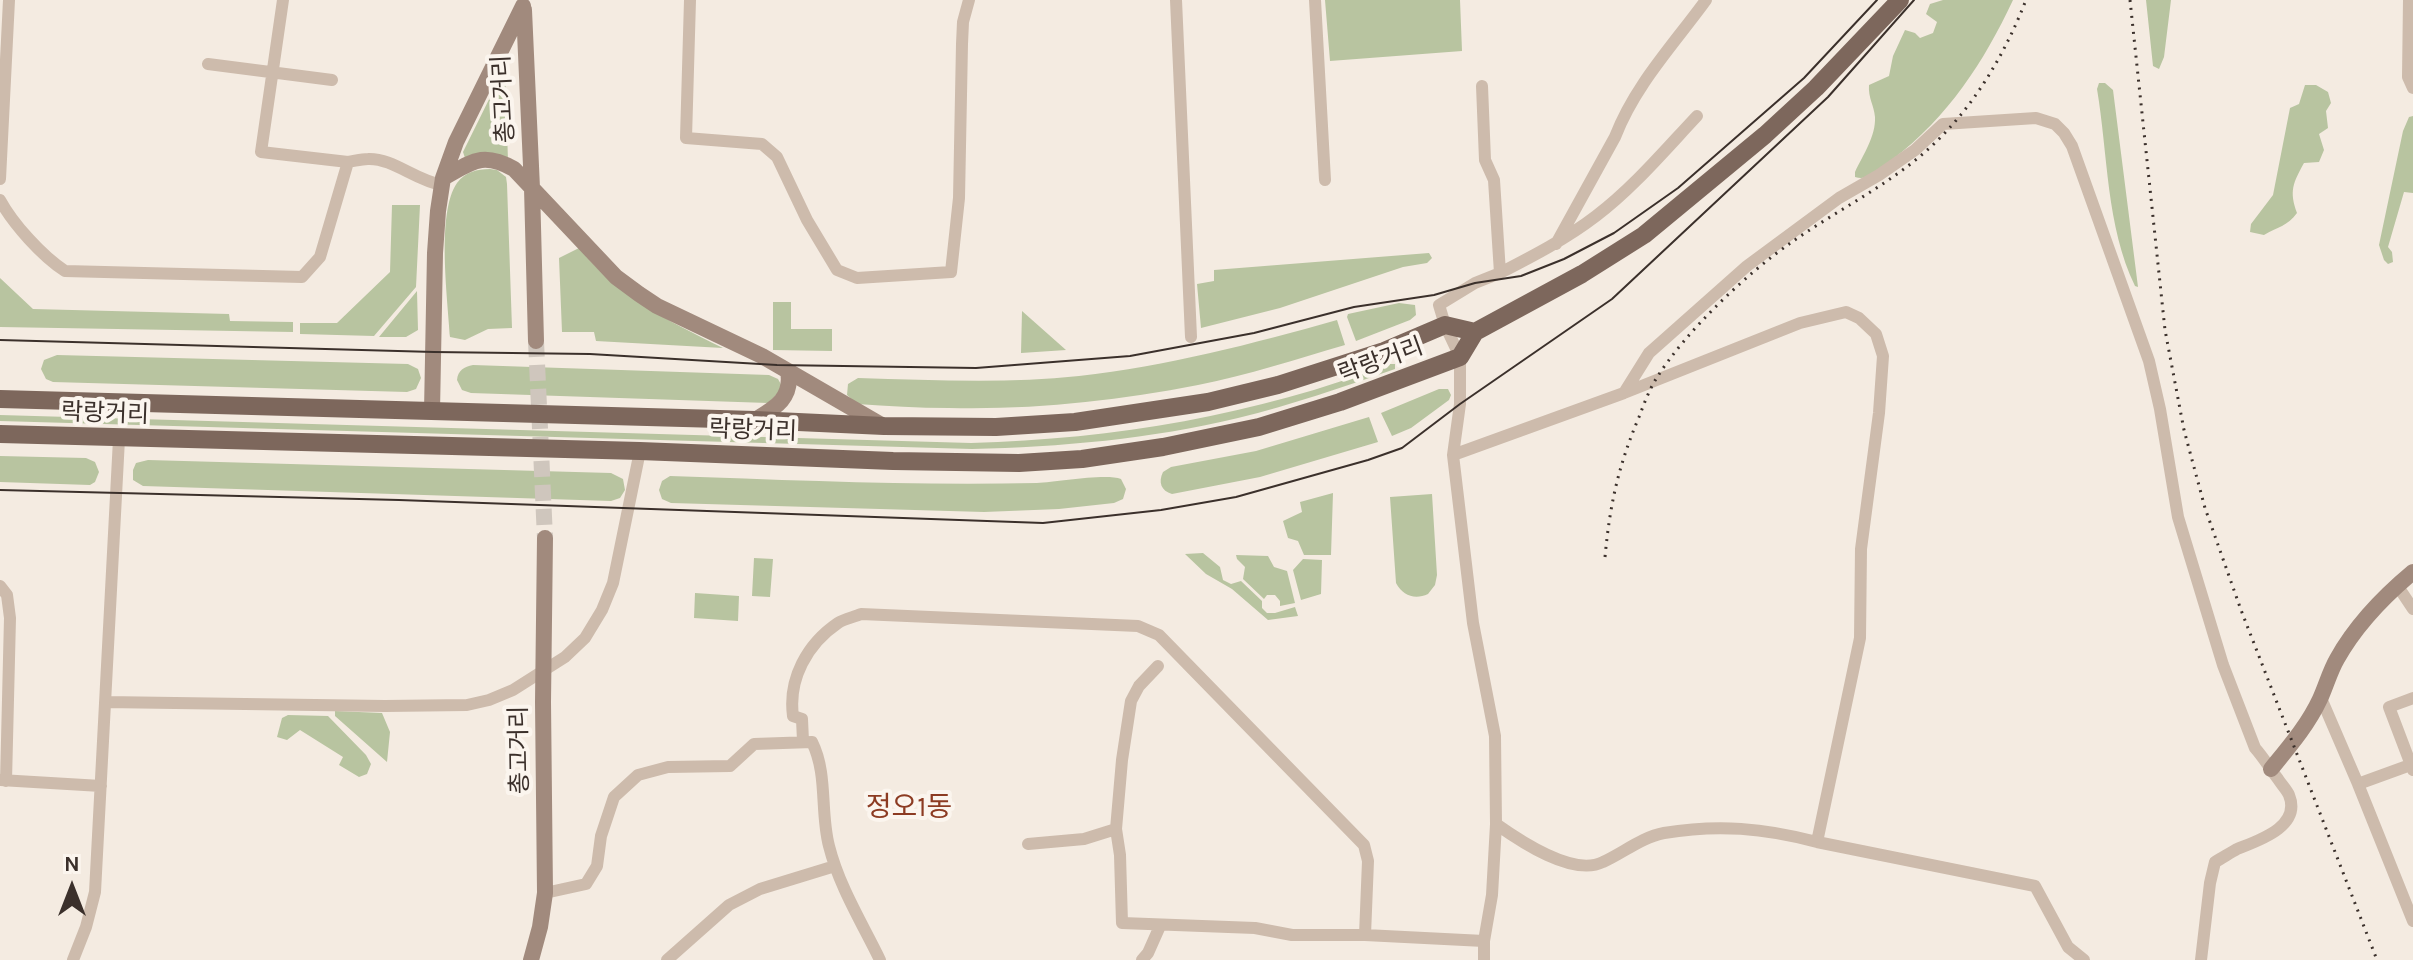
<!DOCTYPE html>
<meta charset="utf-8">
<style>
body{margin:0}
#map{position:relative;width:2413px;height:960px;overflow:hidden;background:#f4ebe1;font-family:Karla,sans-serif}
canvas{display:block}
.north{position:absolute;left:32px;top:848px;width:80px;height:80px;-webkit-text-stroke:6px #fbf5ee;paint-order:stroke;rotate:0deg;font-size:22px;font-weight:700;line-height:32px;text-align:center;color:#3b302b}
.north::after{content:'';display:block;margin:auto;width:28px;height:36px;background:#3b302b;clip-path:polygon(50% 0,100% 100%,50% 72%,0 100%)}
</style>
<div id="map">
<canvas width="2413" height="960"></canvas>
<div class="north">N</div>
</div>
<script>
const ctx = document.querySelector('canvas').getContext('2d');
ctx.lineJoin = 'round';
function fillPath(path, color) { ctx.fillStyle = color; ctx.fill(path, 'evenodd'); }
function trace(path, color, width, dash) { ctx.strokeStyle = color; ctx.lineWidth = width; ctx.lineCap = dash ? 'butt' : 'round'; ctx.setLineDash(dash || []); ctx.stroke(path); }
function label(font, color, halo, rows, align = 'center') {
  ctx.font = font + ' Karla,"Noto Sans KR",sans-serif'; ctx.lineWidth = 8; ctx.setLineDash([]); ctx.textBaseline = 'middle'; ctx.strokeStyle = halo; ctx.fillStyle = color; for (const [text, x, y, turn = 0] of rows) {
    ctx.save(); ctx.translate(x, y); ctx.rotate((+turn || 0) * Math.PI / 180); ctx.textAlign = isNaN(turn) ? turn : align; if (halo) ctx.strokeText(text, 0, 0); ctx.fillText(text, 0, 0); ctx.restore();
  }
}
fillPath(new Path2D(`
 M1325 0H1460L1462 51 1330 61Z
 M1943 0H2013C1984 62 1948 117 1893 159 1882 168 1869 182 1855 177V172C1863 155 1876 136 1875 117 1874 105 1868 98 1869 85L1889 76 1893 56 1905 30 1915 33 1920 38 1933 33 1937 22 1926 14 1930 4Z
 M2146 0H2171L2164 57 2159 69 2153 66Z
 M505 67 508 161 465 158 463 152Z
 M2099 83H2105L2113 90 2138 287 2135 286C2106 226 2108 154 2097 89Z
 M2305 85H2316L2328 92 2331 103 2326 111 2328 128 2319 134 2324 150 2319 162 2304 163C2293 183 2289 191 2297 213 2288 226 2277 227 2264 235L2250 232 2251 224 2273 195 2290 108 2299 104Z
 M2413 116V193L2404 192 2388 247 2392 252 2393 262 2388 264 2384 260 2379 245 2403 131 2409 117Z
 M490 169 497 170 506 177 507 184 512 328 488 329 465 340 450 337C448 300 436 213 457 183 465 172 477 169 490 169Z
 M392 205H420L416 287 374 336 300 334V323H337L390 272Z
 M579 248C621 299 665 319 723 348L596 341 594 332H562L559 258Z
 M1429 253 1432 258 1427 263 1403 267 1280 308 1201 328 1197 284 1214 281V270Z
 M0 278 33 309 229 314 230 321 293 322V332L0 327Z
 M417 291 418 330 406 337H379Z
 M773 302H791V329H832V351L773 350Z
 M1399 303 1415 305 1416 315 1410 320 1356 341 1347 317 1348 314Z
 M1022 311 1066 350 1021 353Z
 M1337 320 1345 345C1297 359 1248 375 1198 385 1116 401 1032 410 949 408 918 408 888 406 857 404L847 395 848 384 858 378C931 380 1006 384 1079 376 1167 366 1252 344 1337 320Z
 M57 355 408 364 418 369 421 378 416 389 407 392 53 382 46 379 41 369 44 360Z
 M1390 364H1395V369C1343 387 1291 405 1238 418 1151 439 1060 447 972 449L0 421V415L971 443C1115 439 1256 415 1390 364Z
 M473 365 769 375 778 379 783 388 768 403 471 393 462 390 457 380C458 370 464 367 473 365Z
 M1439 389H1448L1451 395 1449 400 1411 428 1392 436 1381 413Z
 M1369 417 1378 442 1260 477 1172 494C1161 491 1158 482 1163 472L1171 467 1256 451Z
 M0 456 86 458 95 462 99 472 95 482 90 485 0 482Z
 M148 460 611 473 623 479 625 490 620 498 611 501 143 486 133 480V470L136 463Z
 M670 476C792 480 915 486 1037 483 1057 482 1106 473 1121 479L1126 489 1123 499 1114 503 1059 509 984 512 671 503 662 499 659 490 662 481Z
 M1333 493 1331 555H1304L1298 541 1288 538 1283 521 1302 512 1300 502Z
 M1432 494 1437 575 1435 585 1428 594C1415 600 1403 596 1396 583L1390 497Z
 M1185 554 1203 553 1220 567 1223 580 1231 584 1241 581 1262 601V608L1267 613H1275L1295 607 1298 616 1268 620 1232 589 1206 574Z
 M1236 555 1268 556 1274 567 1287 571 1295 603 1280 606V601L1275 595H1267L1264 599 1243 579 1245 567 1237 559Z
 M754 558 773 559 770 597 752 596Z
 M1303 559 1322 560 1321 594 1301 600 1293 570Z
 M695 593 739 596 738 621 694 618Z
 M335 711 382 713 390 732 387 762 335 716Z
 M288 715 328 716 366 755 371 764 367 774 359 777 339 765 343 757 300 730 287 740 277 737 282 718Z`), '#b8c4a0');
trace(new Path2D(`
 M536 341 545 538`), '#cfc6bd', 16, [16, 8]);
trace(new Path2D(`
 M283 0 261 152 348 162
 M690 0 686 138 762 144 777 157 807 220 837 270 857 278 951 272 959 198 962 44 963 22 969 0
 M1176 0 1191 337
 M1315 0 1325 180
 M2409 0 2408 77 2413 88
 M208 64 332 80
 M1482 86 1485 160 1494 180 1500 273 1475 283 1439 305 1445 325 1460 357V404L1453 455 1473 623 1495 736 1496 824 1492 895 1484 941V960
 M0 179 9 0
 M0 200C13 224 42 256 65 271L302 277 320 257 348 162C355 161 361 159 368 159 393 158 416 181 442 185
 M1556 244 1615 137C1635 85 1674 44 1706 0
 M1500 273C1533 256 1566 239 1596 216 1633 188 1665 150 1697 116
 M1624 393 1649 353 1747 266 1839 198 1879 175 1915 150 1943 124 2036 118 2055 124 2064 133 2072 146 2149 361 2160 409 2178 517 2223 665 2255 748C2264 758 2270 769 2278 779 2281 784 2287 790 2289 795 2302 827 2257 841 2237 849 2230 853 2222 858 2215 862L2210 883 2201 960
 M1453 455 1624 393 1800 323 1846 312 1859 318 1876 334 1883 356 1879 413 1861 549 1860 638 1817 842 2035 886 2068 947 2084 960
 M2397 585 2413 609
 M0 586 7 595 10 618 6 781
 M1158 666 1139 686 1131 701 1122 760 1116 829 1120 855 1122 923 1255 928 1292 935H1365
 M2321 698 2358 784 2413 921
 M2413 698 2389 707 2413 770
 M105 702 385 706 467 705 489 700 513 690 565 657 585 638 602 610 613 583 640 451
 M803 741 802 719 793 716C788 679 807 644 838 623 844 619 854 617 861 614L1138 626 1159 635 1364 845 1368 861 1365 935 1484 941
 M0 780 101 786
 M2358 784 2413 764
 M1496 824C1520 841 1573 877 1603 862 1623 853 1642 837 1664 833 1718 824 1764 828 1817 842
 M1028 844 1084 839 1116 829
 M545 893 586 884 597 866 601 836 614 797 638 775 668 767 730 766 754 744 812 742C828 774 820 812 829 846 839 886 862 923 880 960
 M73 960 86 927 95 892 119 439
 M667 960 729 905 760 889 835 866
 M1142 960 1148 953 1160 926`), '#cdbbac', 12);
trace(new Path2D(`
 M524 10 532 188 536 341
 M443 178C472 162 482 151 514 169L616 277 639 294 657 306 762 356 883 426
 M432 411 435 253 438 211 443 178 456 142 523 6
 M755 420C775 408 793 398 788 371
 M2271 769C2289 747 2308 725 2320 699 2326 686 2330 671 2337 659 2356 625 2383 597 2413 572
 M531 960 540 927 545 893 543 702 545 538`), '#a18a7d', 16);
trace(new Path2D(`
 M0 399 755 420 884 426 996 427 1075 422 1208 402 1278 385 1384 351 1445 325 1475 332
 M0 434 640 451 893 461 1019 463 1082 459 1163 447 1259 427 1340 402 1460 357 1475 332 1582 274 1644 235 1765 135 1816 88 1900 0`), '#7d675c', 18);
trace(new Path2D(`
 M0 340 434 352 590 354 777 365 976 368 1130 356 1254 333 1354 307 1434 295 1475 283 1521 276 1564 259 1614 233 1678 188 1804 78 1877 0
 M0 490 399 500 1043 523 1161 510 1236 497 1368 460 1402 448 1460 404 1612 299 1828 97 1914 0`), '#3b302b', 2);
trace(new Path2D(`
 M2130 0 2165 330 2184 430 2205 508 2241 610 2377 960
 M1605 557C1610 504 1618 467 1639 417 1644 404 1649 390 1656 379 1685 332 1747 273 1792 242 1833 213 1879 190 1918 158 1968 117 2003 59 2026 0`), '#3b302b', 3, [2, 6]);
label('24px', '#3b302b', '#fbf5ee', [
 ["총고거리",504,99,-93],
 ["락랑거리",1381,361,-20],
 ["락랑거리",105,414,2],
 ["락랑거리",753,431,2],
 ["총고거리",520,750,-91]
]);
label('28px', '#8c3b22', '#fbf5ee', [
 ["정오1동",909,808]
]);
</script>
